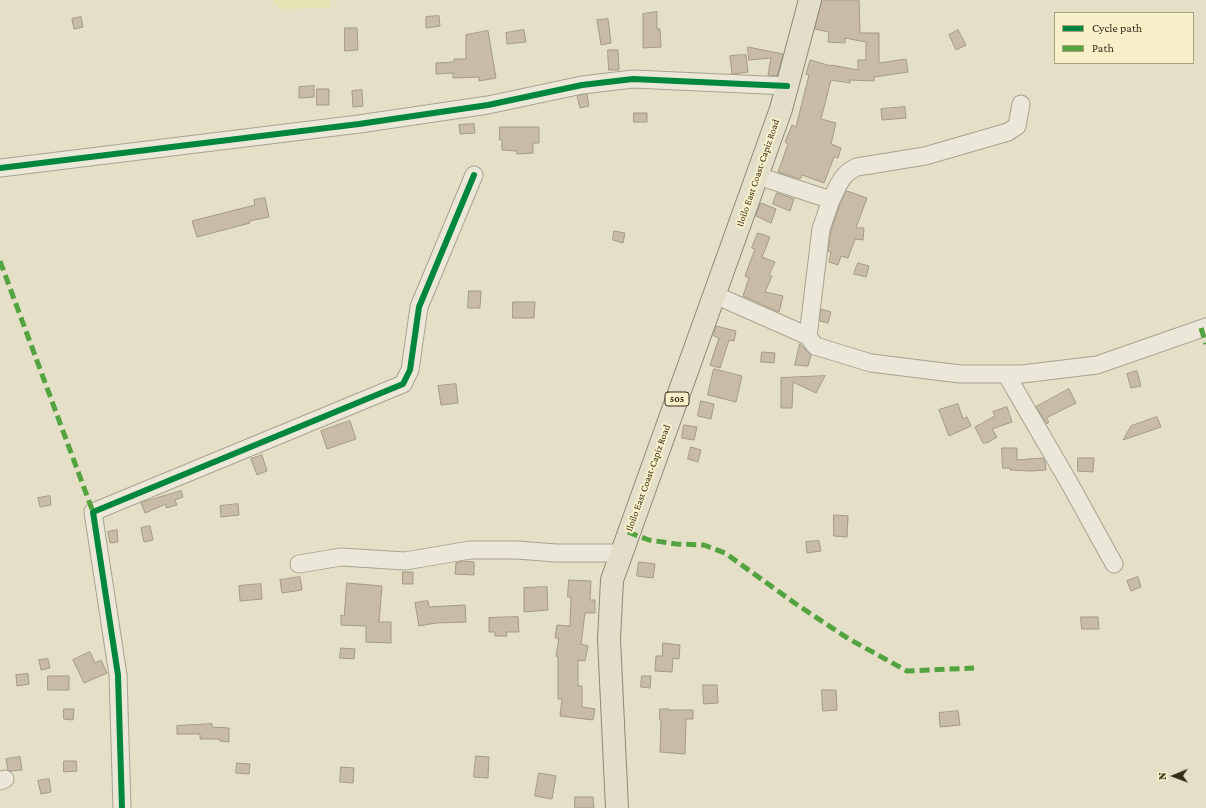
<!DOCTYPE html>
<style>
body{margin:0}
#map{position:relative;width:1206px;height:808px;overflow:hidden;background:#e4dfc6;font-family:"Crimson Pro",serif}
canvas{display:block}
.legend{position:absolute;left:1054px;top:12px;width:140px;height:52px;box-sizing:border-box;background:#f8f0c9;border:1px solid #aaa183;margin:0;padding:5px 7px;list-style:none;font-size:12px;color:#362b19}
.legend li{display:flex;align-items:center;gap:8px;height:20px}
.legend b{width:20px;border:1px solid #aaa183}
.north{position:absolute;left:1154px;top:756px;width:40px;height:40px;-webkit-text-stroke:3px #f8f0c9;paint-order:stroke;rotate:269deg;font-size:11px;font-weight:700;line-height:16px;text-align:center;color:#362b19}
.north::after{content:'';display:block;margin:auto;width:14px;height:18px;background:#362b19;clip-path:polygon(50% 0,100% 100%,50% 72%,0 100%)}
</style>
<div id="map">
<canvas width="1206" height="808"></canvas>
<ul class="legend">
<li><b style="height:5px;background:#00873e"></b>Cycle path</li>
<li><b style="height:5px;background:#53a440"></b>Path</li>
</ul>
<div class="north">N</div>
</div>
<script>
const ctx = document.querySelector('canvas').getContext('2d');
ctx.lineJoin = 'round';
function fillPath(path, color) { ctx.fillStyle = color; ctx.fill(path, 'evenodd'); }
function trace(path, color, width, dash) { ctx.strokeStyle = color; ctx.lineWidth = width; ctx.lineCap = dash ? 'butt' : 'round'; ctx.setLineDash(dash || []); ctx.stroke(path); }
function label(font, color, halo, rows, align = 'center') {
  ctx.font = font + ' "Crimson Pro",serif'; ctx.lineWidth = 4; ctx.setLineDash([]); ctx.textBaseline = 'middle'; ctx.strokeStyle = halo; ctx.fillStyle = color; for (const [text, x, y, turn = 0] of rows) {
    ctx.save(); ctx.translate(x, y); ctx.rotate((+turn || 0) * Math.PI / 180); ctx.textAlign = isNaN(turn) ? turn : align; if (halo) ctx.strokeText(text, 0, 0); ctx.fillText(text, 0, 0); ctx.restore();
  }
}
fillPath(new Path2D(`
 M273 0H331L330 8 279 9Z`), '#e6e2b4');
const building = new Path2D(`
 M822 0H859L860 33H879V63L906 59 908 72 874 77V81L850 80V83L831 80 821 119 836 123 831 144 841 148 838 158 834 157 824 183 802 175 800 179 778 172 788 144 785 142 792 125 796 127 809 75 806 74 810 60 831 66V65L858 70V60H866V42L845 38V43L828 42 829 32 815 29Z
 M657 12V29H660L661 47 643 48V14Z
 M439 16 440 26 426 28V17Z
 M81 17 83 27 74 29 72 19Z
 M608 19 611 43 601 45 597 20Z
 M345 28H357L358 50 345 51Z
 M524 30 526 42 507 44 506 33Z
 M958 30 966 45 956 50 949 35Z
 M488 31 496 78 479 81V77L453 78V73L436 74V63L454 62V59H466V35Z
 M748 47 783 54 777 76 768 75 771 58 749 60Z
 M608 50H618L619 70H609Z
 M746 55 748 72 732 74 730 56Z
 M314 86V97L299 98V87Z
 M317 89H329V105H317Z
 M362 90 363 106 353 107 352 91Z
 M587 94 589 106 580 108 577 96Z
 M905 107 906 118 882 120 881 109Z
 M634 113H647V122H634Z
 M474 124 475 133 460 134 459 125Z
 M500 127H539V143H533V153L517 154 516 151 502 150V140H500Z
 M847 191 867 198 856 228H864L863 240 855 239 848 258 841 256 838 265 829 262 831 252 828 251 831 231 840 204Z
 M777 193 794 199 790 211 773 204Z
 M265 198 269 217 249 221 250 223 197 237 192 221 255 205 254 200Z
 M761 203 776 209 771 223 756 216Z
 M614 231 625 233 623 243 613 240Z
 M758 233 770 237 762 257 775 262 769 275 772 276 765 292 783 296 779 312 743 296 749 278 745 276 755 249 752 248Z
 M858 263 869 266 866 277 854 274Z
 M469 291H481L480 308H468Z
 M513 302H535L534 318H513Z
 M821 309 831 312 828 323 820 321Z
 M716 326 736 331 734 341 729 340 720 368 710 365 719 338 714 336Z
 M800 344 811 355 808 366 795 365Z
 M762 352 775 353 774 363 761 362Z
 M714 369 742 376 736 402 708 395Z
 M1137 371 1141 386 1131 388 1127 374Z
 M825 376 816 393 793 382 792 408H781V378Z
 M456 384 458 403 441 405 438 386Z
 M1069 389 1076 403 1046 418 1049 422 1047 424 1036 407Z
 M701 401 714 404 711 419 698 416Z
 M958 404 963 419 967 417 971 426 949 436 939 410Z
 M1007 407 1012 422 992 429 997 437 987 443H983L975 427 995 416 993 412Z
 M1157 417 1161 427 1123 440 1131 426Z
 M350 421 356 439 327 449 321 431Z
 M684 425 697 427 694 440 682 438Z
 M691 447 701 450 698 462 688 459Z
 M1002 448H1017V460L1043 458 1045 462 1046 470 1031 471 1010 470V468H1003Z
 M262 455 267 471 257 475 251 459Z
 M1078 458H1094L1093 472 1078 471Z
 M181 491 183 497 175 500 177 505 166 508V504L145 513 141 503Z
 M50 496 51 505 40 507 38 498Z
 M238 504 239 515 221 517 220 506Z
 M834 515 848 516 847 537 834 536Z
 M150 526 153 540 144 542 141 528Z
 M117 530 118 542 110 543 108 532Z
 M819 541 821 551 807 553 806 542Z
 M463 561 474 562V575L455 574 456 563Z
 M639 562 655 564 653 578 637 576Z
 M403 572H413V584H403Z
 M300 577 302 590 282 593 280 580Z
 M1138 577 1141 587 1131 591 1127 581Z
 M569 580 591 581 590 600H595V613H585L581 644 588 646 585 661 578 660V686H582V707L595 709 593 720 560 716 562 699H558V657L556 656 559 638H555L557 625 570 626 571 597H568Z
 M347 583 382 586 379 622H391V643L366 642V626L341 625V615L344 616Z
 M261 584 262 599 240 601 239 586Z
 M547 587 548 610 524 612V588Z
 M428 601 429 607 465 605 466 622 436 623 419 626 415 603Z
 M518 617 519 632H506L507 636H495V632H489V618Z
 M1081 617H1098L1099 629H1082Z
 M663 643 680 645 679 659 673 658 672 672 655 671 656 656H662Z
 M341 648 355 649 354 659 340 658Z
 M90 652 95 663 101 660 107 673 84 683 73 660Z
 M48 659 50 668 41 670 39 660Z
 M28 674 29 684 17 686 16 675Z
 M48 676H69V690H48Z
 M642 676H651L650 688 641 687Z
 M703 685H717L718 703 704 704Z
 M822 690H836L837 710 823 711Z
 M64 709H74L73 720 64 719Z
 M660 709H669V710H693V719H686L685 754 660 752 661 720H660Z
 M958 711 960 725 940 727 939 713Z
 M212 724V727L229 728V742L220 741V739H200V734H177V726Z
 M476 756 489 757 488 778 474 777Z
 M20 757 22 770 11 771 8 770 6 759Z
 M64 761H76L77 771 64 772Z
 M237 763 250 764 249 774 236 773Z
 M341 767 354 768 353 783 340 782Z
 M539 773 556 776 552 799 535 796Z
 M49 779 51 792 41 794 38 781Z
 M575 797H593L594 808H575Z`);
fillPath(building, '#c8bca7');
trace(building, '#a49a86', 1);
const minor = new Path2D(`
 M0 168 359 124 488 105 582 85 633 79 787 86
 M758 176 831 200 821 229 808 336 815 346 871 363 960 374H1022L1097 365 1206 327
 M831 200C838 186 842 173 857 167L925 156 1008 132 1017 126 1021 104
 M715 295 808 336
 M1006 374 1071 486 1114 564
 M299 564 341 557 405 561 470 550H517L556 553H621
 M0 781 5 779
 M122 808 118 675 93 512 403 384 410 370 419 307 474 175`);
const major = new Path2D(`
 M617 808 609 639 612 580 781 109 810 0`);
trace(minor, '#a8a291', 19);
trace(major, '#8d8877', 24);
trace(minor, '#ebe8d9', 17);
trace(major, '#e3dec9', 22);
trace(new Path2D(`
 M0 261 93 512
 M1201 328 1206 344
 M628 532 649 540 676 544 704 545 725 553 796 604 849 639 907 671 974 668`), '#53a440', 5, [10, 5]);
trace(new Path2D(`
 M0 168 359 124 488 105 582 85 633 79 787 86
 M122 808 118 675 93 512 403 384 410 370 419 307 474 175`), '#00873e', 6);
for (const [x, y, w] of [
 [677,399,24]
]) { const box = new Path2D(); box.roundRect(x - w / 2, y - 7, w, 14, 3); ctx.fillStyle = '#f8f0c9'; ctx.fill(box); trace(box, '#362b19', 1); }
label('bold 9px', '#362b19', null, [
 ["505",677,399]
]);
label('10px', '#362b19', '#f8f0c9', [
 ["Iloilo East Coast-Capiz Road",758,173,-71],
 ["Iloilo East Coast-Capiz Road",648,478,-70]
]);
</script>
